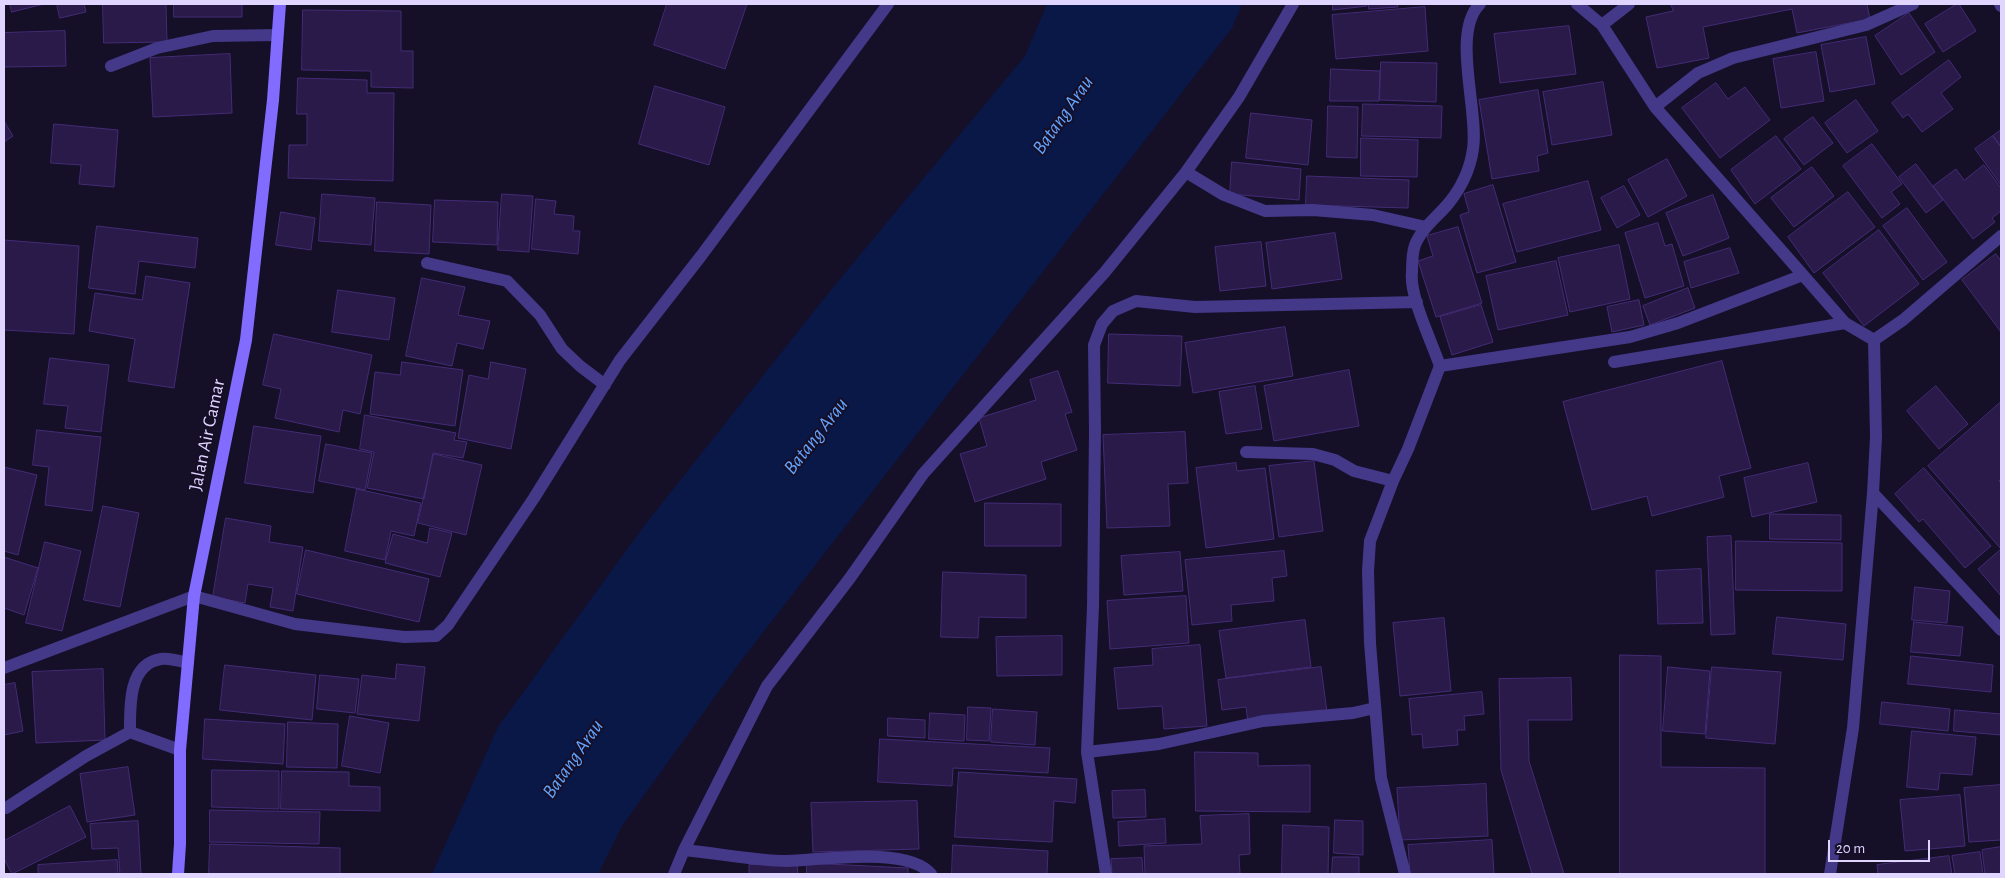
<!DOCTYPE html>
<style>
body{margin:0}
#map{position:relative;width:2005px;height:878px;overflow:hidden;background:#160f28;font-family:"Alegreya Sans",sans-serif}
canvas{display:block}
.frame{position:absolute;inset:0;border:5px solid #dfd5ff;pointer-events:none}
.scale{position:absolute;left:1828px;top:840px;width:102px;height:22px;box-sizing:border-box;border:2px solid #dfd5ff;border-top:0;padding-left:6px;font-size:15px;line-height:18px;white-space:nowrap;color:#dfd5ff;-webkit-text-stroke:4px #160f28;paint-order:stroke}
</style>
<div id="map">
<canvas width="2005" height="878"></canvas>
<div class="frame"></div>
<div class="scale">20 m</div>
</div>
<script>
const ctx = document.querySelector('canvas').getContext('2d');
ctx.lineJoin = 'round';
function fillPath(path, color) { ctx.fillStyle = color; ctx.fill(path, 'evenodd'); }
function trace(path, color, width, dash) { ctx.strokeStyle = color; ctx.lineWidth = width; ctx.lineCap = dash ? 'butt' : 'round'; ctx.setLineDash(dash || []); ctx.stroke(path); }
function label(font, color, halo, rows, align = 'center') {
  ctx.font = font + ' "Alegreya Sans",sans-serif'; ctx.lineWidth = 4; ctx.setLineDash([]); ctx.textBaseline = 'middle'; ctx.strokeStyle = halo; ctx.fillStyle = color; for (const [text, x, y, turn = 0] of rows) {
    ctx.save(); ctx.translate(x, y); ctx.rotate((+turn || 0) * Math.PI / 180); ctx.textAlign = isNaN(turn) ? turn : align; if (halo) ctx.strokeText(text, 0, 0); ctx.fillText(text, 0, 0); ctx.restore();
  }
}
fillPath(new Path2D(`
 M1047 4H1242L1232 28 737 666 622 826 598 874H432L498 727 644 526 830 291 1025 56Z`), '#091847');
const building = new Path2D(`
 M10 4H44L12 12Z
 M57 4H84L86 12 60 18Z
 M103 4H166L167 42 104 43Z
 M174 4H242V17H174Z
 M667 4H747L725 69 654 45Z
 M1333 4H1367V6L1333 10Z
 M1369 4H1397L1398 7 1369 9Z
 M1671 4H1867L1870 19 1797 33 1792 9 1703 27 1709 58 1657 68 1646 17 1673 11Z
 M1957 4H1959L1976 31 1943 52 1925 24Z
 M1425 7 1428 51 1336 59 1332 15Z
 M303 10 401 11V51H413V88L371 87V71L302 70Z
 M1909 13 1935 52 1901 75 1875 36Z
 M1569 26 1576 74 1500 83 1494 34Z
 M65 31 66 66 4 67V33Z
 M1866 37 1875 84 1830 92 1821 45Z
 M1816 52 1824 101 1781 108 1773 59Z
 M230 54 232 113 153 117 150 58Z
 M1949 60 1961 77 1941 93 1953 109 1922 132 1908 114 1903 118 1892 103Z
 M1381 62 1437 63 1436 102 1380 100Z
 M1331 69 1380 71 1379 101H1330Z
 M298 78 367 80V93H394L393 181 288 178 289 145H307V114H297Z
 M1603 82 1612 135 1552 145 1543 92Z
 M1716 83 1728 99 1745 87 1770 120 1720 158 1682 108Z
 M655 86 725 107 709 165 639 144Z
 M1538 90 1548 153 1537 156 1539 171 1492 179 1479 100Z
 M1856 100 1878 131 1847 153 1825 123Z
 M1363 104 1442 106 1441 138 1362 136Z
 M1328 106 1358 107 1357 158 1327 157Z
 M1251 113 1312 120 1308 165 1246 158Z
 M1813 117 1833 143 1804 165 1784 139Z
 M4 121 13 136 4 142Z
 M54 124 118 130 114 187 79 184 81 165 51 163Z
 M2001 130V147L1993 136Z
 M1776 136 1801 169 1755 204 1731 170Z
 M1993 136 2001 147V185L1975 149Z
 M1361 138 1418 140 1417 177 1361 176Z
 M1872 144 1902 184 1891 192 1900 204 1882 218 1843 166Z
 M1667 159 1687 196 1648 217 1628 180Z
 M1232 162 1301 169 1299 200 1230 194Z
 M1916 164 1943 200 1926 213 1899 177Z
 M1984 165 2001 188V211L1992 218 1995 222 1973 239 1933 186 1956 169 1964 180Z
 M1812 167 1834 196 1794 227 1771 198Z
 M1307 176 1409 180 1408 208 1306 205Z
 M1588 181 1601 230 1517 252 1503 204Z
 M1493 185 1516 262 1477 273 1460 215 1469 212 1464 194Z
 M1624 186 1640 215 1617 228 1601 198Z
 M1848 192 1875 227 1814 273 1788 237Z
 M322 194 375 198 371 245 319 241Z
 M502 194 533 196 529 252 498 250Z
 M1713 195 1729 238 1683 256 1666 213Z
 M536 199 556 201 554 214 574 216 573 231H580L578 254 532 249Z
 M435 200 498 202 497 245 433 242Z
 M377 202 431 205 429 254 375 251Z
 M1907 208 1947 262 1923 280 1883 226Z
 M281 212 315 218 311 250 276 245Z
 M1658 223 1665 246 1672 244 1684 286 1645 298 1625 233Z
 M97 226 198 238 195 268 139 261 135 294 89 288Z
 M1458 227 1482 303 1436 317 1418 261 1433 256 1427 236Z
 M1879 230 1919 284 1864 326 1823 273Z
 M1335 233 1342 279 1272 289 1266 243Z
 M4 240 79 246 74 334 4 330Z
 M1261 242 1266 286 1220 291 1215 247Z
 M1619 245 1630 299 1570 312 1558 258Z
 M1730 248 1739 273 1691 288 1684 262Z
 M1996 254 2001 261V332L1962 280Z
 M1556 261 1568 315 1498 330 1486 276Z
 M146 276 190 283 174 388 128 381 135 339 89 331 95 293 142 300Z
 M422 278 465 287 458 315 490 321 483 349 457 343 452 366 406 356Z
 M1688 288 1695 308 1650 325 1643 306Z
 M338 290 395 298 389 340 332 332Z
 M1639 300 1644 325 1612 332 1607 307Z
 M1481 305 1493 342 1452 355 1440 317Z
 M1285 327 1293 376 1193 393 1185 343Z
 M274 334 372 355 360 414 343 410 339 432 275 418 281 389 263 385Z
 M1109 334 1182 336 1180 386 1108 383Z
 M50 358 109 365 101 432 65 428 68 406 44 404Z
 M1722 361 1751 468 1719 476 1724 497 1652 516 1647 496 1592 510 1563 402Z
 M402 362 463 370 455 426 370 414 375 372 400 375Z
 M491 362 526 369 511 449 458 438 469 375 488 379Z
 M1349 370 1359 426 1274 441 1264 386Z
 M1058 371 1072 412 1065 414 1077 450 1041 462 1046 479 975 502 960 454 987 446 979 418 1036 400 1030 380Z
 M1255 386 1262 429 1226 434 1219 392Z
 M1936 386 1968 424 1939 449 1907 411Z
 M2001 402V479L1999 481 2001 483V596L1978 569 2001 549 1928 466Z
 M365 415 456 433 454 440 467 442 463 458 433 453 424 499 367 488 374 452 360 449Z
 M254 426 321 436 313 493 245 483Z
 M37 430 101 437 92 511 45 505 49 467 33 465Z
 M1185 432 1188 483 1168 484 1170 526 1107 528 1103 435Z
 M326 444 372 453 365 490 319 481Z
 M434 454 482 465 466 535 418 523Z
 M1314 461 1323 531 1279 537 1269 466Z
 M1236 463 1237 471 1265 468 1274 539 1206 548 1196 468Z
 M1808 463 1817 502 1752 517 1744 478Z
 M4 467 37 475 18 555 4 551Z
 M1924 468 1991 546 1965 568 1923 519 1919 522 1895 494Z
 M357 489 421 503 414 536 391 531 385 560 345 551Z
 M985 503 1061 504V546H985Z
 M103 506 139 513 120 607 84 600Z
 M1770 514 1841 515V540L1770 539Z
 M226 518 271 526 269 542 303 547 293 611 270 607 273 588 248 584 245 603 213 597Z
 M430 528 452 533 440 577 385 563 393 534 427 543Z
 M1731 536 1735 634 1711 635 1707 537Z
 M1736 541 1842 543V591L1736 590Z
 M45 542 81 551 62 631 26 623Z
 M306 550 429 579 419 622 297 594Z
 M1284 551 1287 576 1272 578 1274 601 1231 605 1232 621 1192 625 1185 560Z
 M1180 552 1183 591 1124 595 1121 556Z
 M4 557 38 568 24 615 4 608Z
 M1701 569 1703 623 1658 624 1656 571Z
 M943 572 1026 575V618L979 617 978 638 941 637Z
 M1915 587 1950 591 1947 623 1912 620Z
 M1186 596 1189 643 1110 649 1107 601Z
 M1777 617 1846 624 1843 660 1773 654Z
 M1444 618 1451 691 1400 696 1393 623Z
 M1305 620 1311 667 1226 678 1219 631Z
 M1914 622 1963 627 1960 656 1911 652Z
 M1062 636V675L997 676 996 637Z
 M1200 645 1207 726 1164 729 1162 706 1118 709 1114 668 1153 665 1152 649Z
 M1620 655 1661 656V767L1765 768V874H1620Z
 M1911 656 1993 665 1991 692 1908 684Z
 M397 664 425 667 419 721 357 714 362 675 395 679Z
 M225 665 316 675 312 720 220 710Z
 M1321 667 1327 712 1248 722 1246 707 1222 710 1218 680Z
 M1668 667 1710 671 1705 734 1663 731Z
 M1712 667 1781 672 1775 744 1706 738Z
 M103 669 105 740 36 743 32 672Z
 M320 675 359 679 355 713 317 709Z
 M1571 678 1572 720H1528L1529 761 1564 874H1532L1501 770 1499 679Z
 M15 683 23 731 4 735V685Z
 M1482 692 1484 714 1464 716 1465 730H1457L1458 745 1423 748 1422 734 1412 735 1409 699Z
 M1882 702 1950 709 1948 731 1880 724Z
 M968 707 991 708 989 741 967 740Z
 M993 709 1037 712 1035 745 991 742Z
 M1955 710 2001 714V735L1954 731Z
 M930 713 965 715 964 741 929 739Z
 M350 716 389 723 380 773 342 766Z
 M888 718 925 720V738L888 736Z
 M205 719 285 724 283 764 203 759Z
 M288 722 338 724 337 768 287 767Z
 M1912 731 1976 737 1972 775 1940 773 1938 790 1907 787Z
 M880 739 1050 748 1048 773 953 768 952 786 878 782Z
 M1195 752 1258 753V766L1310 765V812L1196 811Z
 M128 767 135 815 87 822 80 774Z
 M212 770 279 771V809L212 807Z
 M282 771 349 772V786L380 787V811L281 809Z
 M959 772 1077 779 1075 803 1054 801 1052 842 955 837Z
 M1486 784 1488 836 1400 840 1397 788Z
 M2001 785V840L1969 842 1964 788Z
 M1145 790 1146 817 1113 818 1112 791Z
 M1960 795 1965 846 1905 851 1900 800Z
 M917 801 919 849 813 852 811 803Z
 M70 806 86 837 12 874 4 859V841Z
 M210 810 320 812 319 844 210 842Z
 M1249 814 1250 854 1239 855 1240 874H1145L1144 846 1202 844 1200 816Z
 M1165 819 1166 843 1119 846 1118 822Z
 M1335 820 1363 821V855L1334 853Z
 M138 821 141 874H120L118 848 92 849 90 824Z
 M1283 825 1329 827 1328 874H1282Z
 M1492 840 1494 874H1410L1408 845Z
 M210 844 340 848V874H209Z
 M953 845 1048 851 1047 874H952Z
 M2001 847V874H1985L1982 850Z
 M1980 852 1983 874H1955L1952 856Z
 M1949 856 1952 874H1878L1877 865Z
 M1333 857H1359V874H1332Z
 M1142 858 1143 874H1112L1111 859Z
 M117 860 118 874H38V865Z
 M807 863 908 868V874H807Z
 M797 864 798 874H749V865Z`);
fillPath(building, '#291a49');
trace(building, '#432c76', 1);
trace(new Path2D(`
 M1577 4 1602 25 1655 107 1803 275 1845 323 1874 340
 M2000 4 2001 6
 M1602 25 1629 4
 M111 66 157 48 213 36 277 35
 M1655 107 1698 73 1733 58 1866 25 1913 4
 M1186 172 1224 195 1265 211 1313 210 1373 215 1426 227
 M427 263 507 281 540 315 562 349 580 366 605 385
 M1614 362 1845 323
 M1440 366 1630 337 1678 323 1803 275
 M1246 452 1313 454 1335 460 1354 471 1393 481
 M1873 493 2001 630
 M4 668 194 596 295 624 404 637 436 636 448 625 534 498 620 360 701 256 888 4
 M180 750 130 732C130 707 128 664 161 659 169 658 180 661 188 663
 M1087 752 1159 744 1263 721 1353 713 1375 708
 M6 808 86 756 130 732
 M684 850C716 853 756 861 787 861 822 860 907 846 931 874
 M674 874 684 850 767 686 850 578 923 474 1105 272 1186 172 1239 97 1293 4
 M1106 874 1087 752 1093 606 1095 431 1094 345 1102 324 1113 311 1136 301 1195 307 1417 302
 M1405 874 1381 778 1370 643 1368 571 1370 541 1393 481 1408 449 1440 366C1432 342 1409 296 1412 272 1412 264 1412 253 1415 245 1421 229 1437 217 1448 204 1462 187 1470 170 1473 149 1479 111 1451 32 1480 4
 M1830 874 1853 728 1873 493 1876 437 1874 340 1903 320 2001 236`), '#443888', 12);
trace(new Path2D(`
 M178 874 180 844V750L194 596 246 340 273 100 280 4`), '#816cff', 12);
label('19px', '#dfd5ff', '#160f28', [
 ["Jalan Air Camar",207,435,-78]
]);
label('italic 20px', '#63a5ff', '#160f28', [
 ["Batang Arau",1063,115,-55],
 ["Batang Arau",816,436,-52],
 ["Batang Arau",573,759,-55]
]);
</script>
